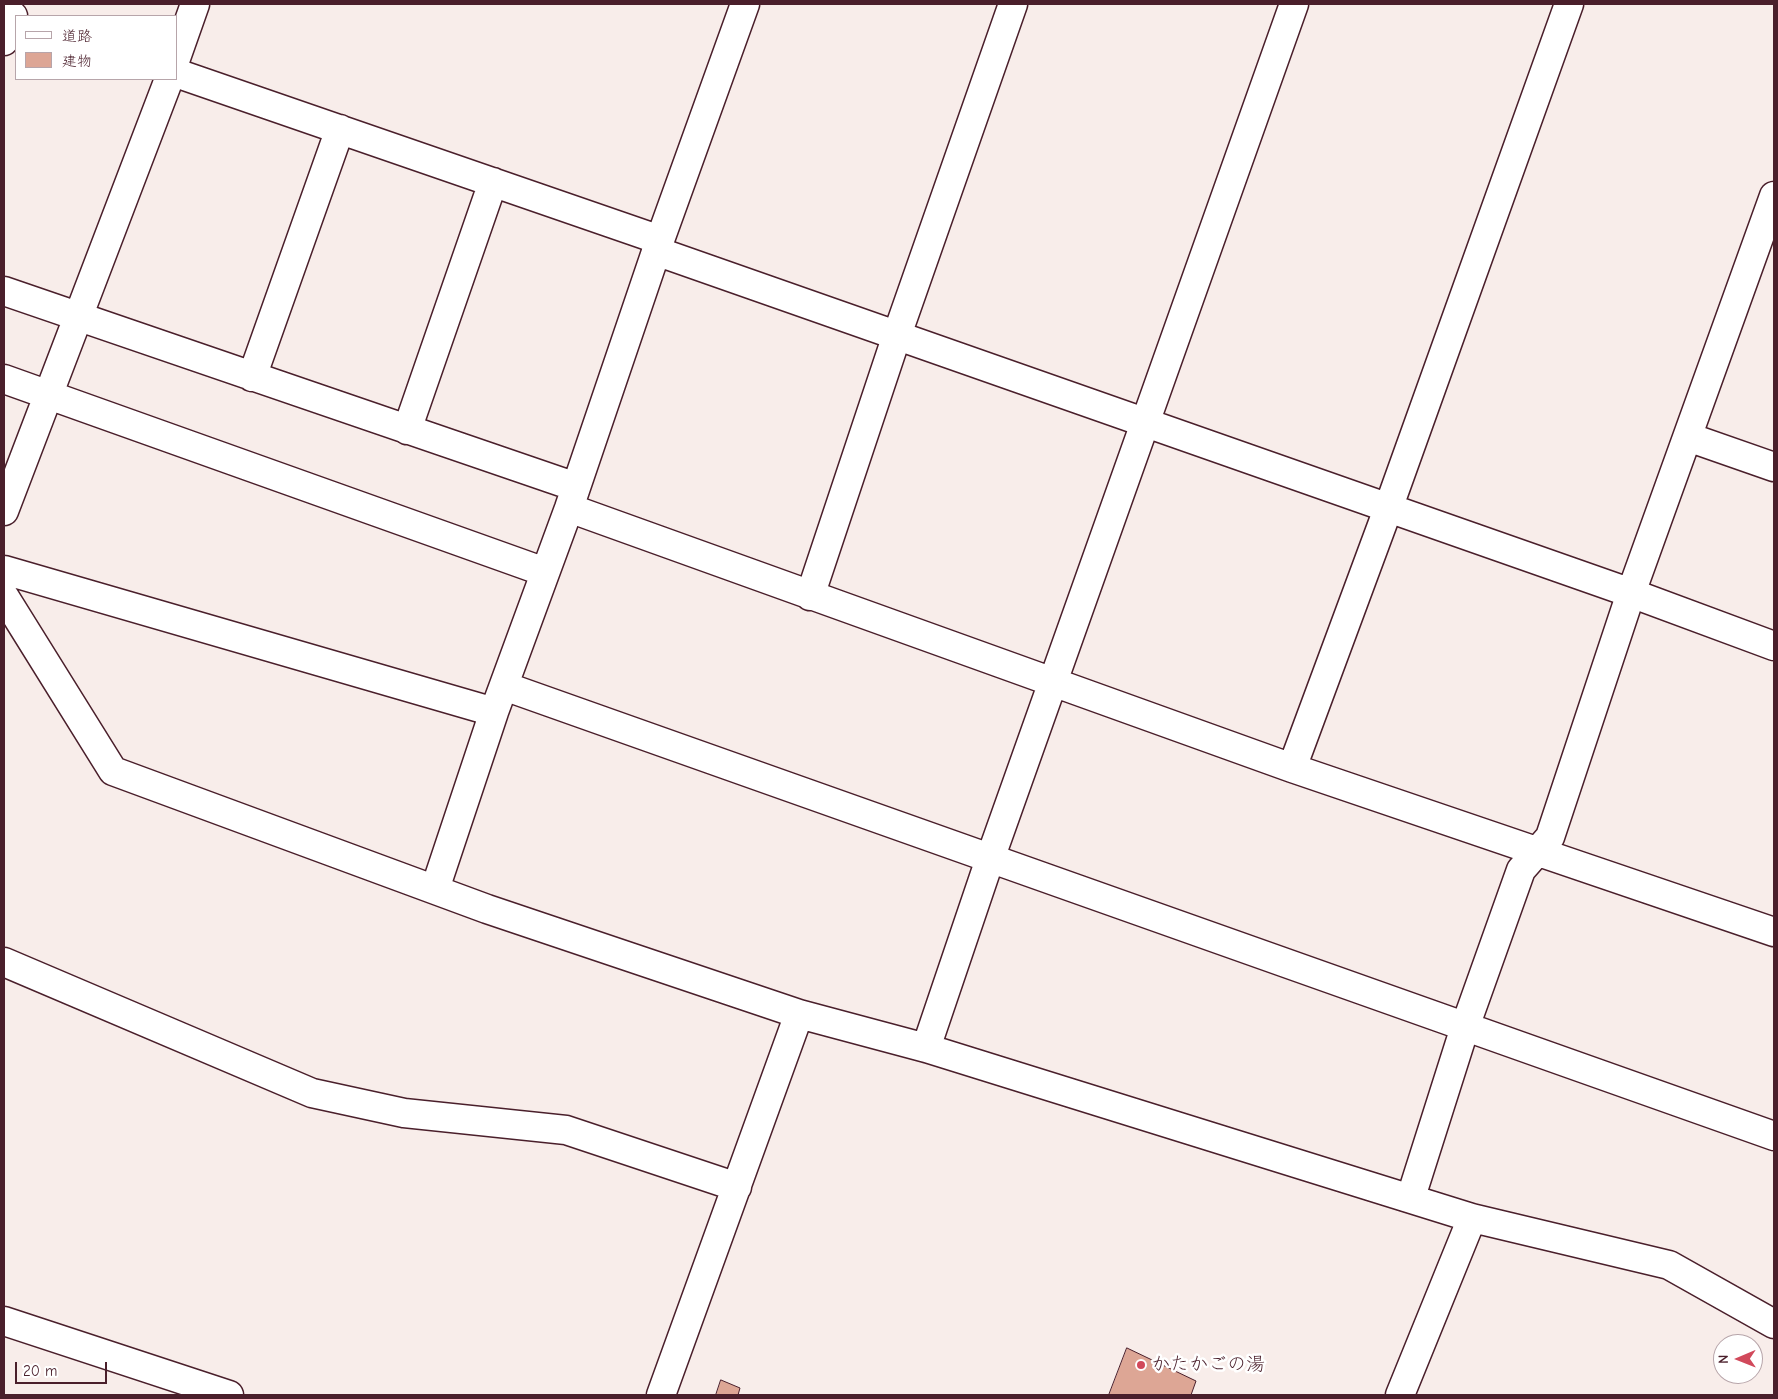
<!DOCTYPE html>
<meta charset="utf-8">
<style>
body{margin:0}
#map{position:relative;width:1778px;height:1399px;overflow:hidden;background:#f8edea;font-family:"Comic Neue","Klee One",sans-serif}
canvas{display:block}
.frame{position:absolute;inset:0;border:5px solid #4a1f2b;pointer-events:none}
.legend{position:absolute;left:15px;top:15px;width:162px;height:65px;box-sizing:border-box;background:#fff;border:1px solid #b7a5aa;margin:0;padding:6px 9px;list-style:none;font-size:15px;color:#4a1f2b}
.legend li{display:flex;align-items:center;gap:10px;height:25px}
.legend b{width:25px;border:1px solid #b7a5aa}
.north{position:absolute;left:1713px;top:1334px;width:50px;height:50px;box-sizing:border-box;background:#fff;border:1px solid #b7a5aa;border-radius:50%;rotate:269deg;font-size:14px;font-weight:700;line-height:20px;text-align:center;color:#4a1f2b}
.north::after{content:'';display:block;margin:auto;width:18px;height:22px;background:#d1495b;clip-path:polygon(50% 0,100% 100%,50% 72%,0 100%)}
.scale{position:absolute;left:15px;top:1362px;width:92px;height:22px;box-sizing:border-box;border:2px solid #4a1f2b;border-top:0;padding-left:6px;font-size:15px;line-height:18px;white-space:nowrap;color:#4a1f2b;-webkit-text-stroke:4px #fff;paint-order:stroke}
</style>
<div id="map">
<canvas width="1778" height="1399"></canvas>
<div class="frame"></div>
<ul class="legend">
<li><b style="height:6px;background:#fff"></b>道路</li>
<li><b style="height:14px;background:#dda695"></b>建物</li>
</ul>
<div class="north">N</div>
<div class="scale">20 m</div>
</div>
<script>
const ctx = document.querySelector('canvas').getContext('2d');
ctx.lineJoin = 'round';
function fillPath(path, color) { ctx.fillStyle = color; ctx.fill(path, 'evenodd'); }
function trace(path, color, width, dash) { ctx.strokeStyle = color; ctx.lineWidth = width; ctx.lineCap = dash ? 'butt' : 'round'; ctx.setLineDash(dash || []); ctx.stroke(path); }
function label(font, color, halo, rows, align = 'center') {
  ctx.font = font + ' "Comic Neue","Klee One",sans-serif'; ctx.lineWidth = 5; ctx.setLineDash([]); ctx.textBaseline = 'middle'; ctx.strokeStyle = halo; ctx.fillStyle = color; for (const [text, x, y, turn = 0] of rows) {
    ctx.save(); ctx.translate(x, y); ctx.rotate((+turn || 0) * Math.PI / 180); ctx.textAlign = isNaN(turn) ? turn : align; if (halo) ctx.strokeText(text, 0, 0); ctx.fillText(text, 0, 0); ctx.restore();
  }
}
const building = new Path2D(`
 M1127 1348 1196 1381 1191 1395H1109Z
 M721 1380 740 1388 738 1395H716Z`);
fillPath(building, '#dda695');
trace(building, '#4a1f2b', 1);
const minor = new Path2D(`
 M4 41 13 16
 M176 58 195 4
 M176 73 660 240
 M656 251 1631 593 1774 646
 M4 291 576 487
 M252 377 340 129
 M4 379 545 572
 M407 430 493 182
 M1688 437 1774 467
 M569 508 1292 768 1774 932
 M4 511 169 79
 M4 570 494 712
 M4 596 113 771 487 909 799 1014 926 1048 1472 1218 1669 1265 1774 1324
 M810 596 897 335 1013 4
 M504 686 1774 1136
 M1292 768 1388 509 1569 4
 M435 889 494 712 569 508 660 240 745 4
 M4 962 312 1093 404 1113 566 1130 737 1187
 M926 1048 990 859 1294 4
 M1411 1197 1465 1027 1521 870 1550 837 1631 593 1774 196
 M661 1395 799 1014
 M1400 1395 1472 1218`);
const major = new Path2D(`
 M4 1321 229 1395`);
trace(minor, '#4a1f2b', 31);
trace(major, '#4a1f2b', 31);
trace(minor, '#fff', 28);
trace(major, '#fff', 28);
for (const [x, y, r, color] of [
 [1141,1365,5,"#d1495b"]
]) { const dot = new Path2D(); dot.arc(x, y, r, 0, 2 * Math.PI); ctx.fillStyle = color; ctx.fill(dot); trace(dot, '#fff', 2); }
label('19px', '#4a1f2b', '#fff', [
 ["かたかごの湯",1151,1365]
], 'left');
</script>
